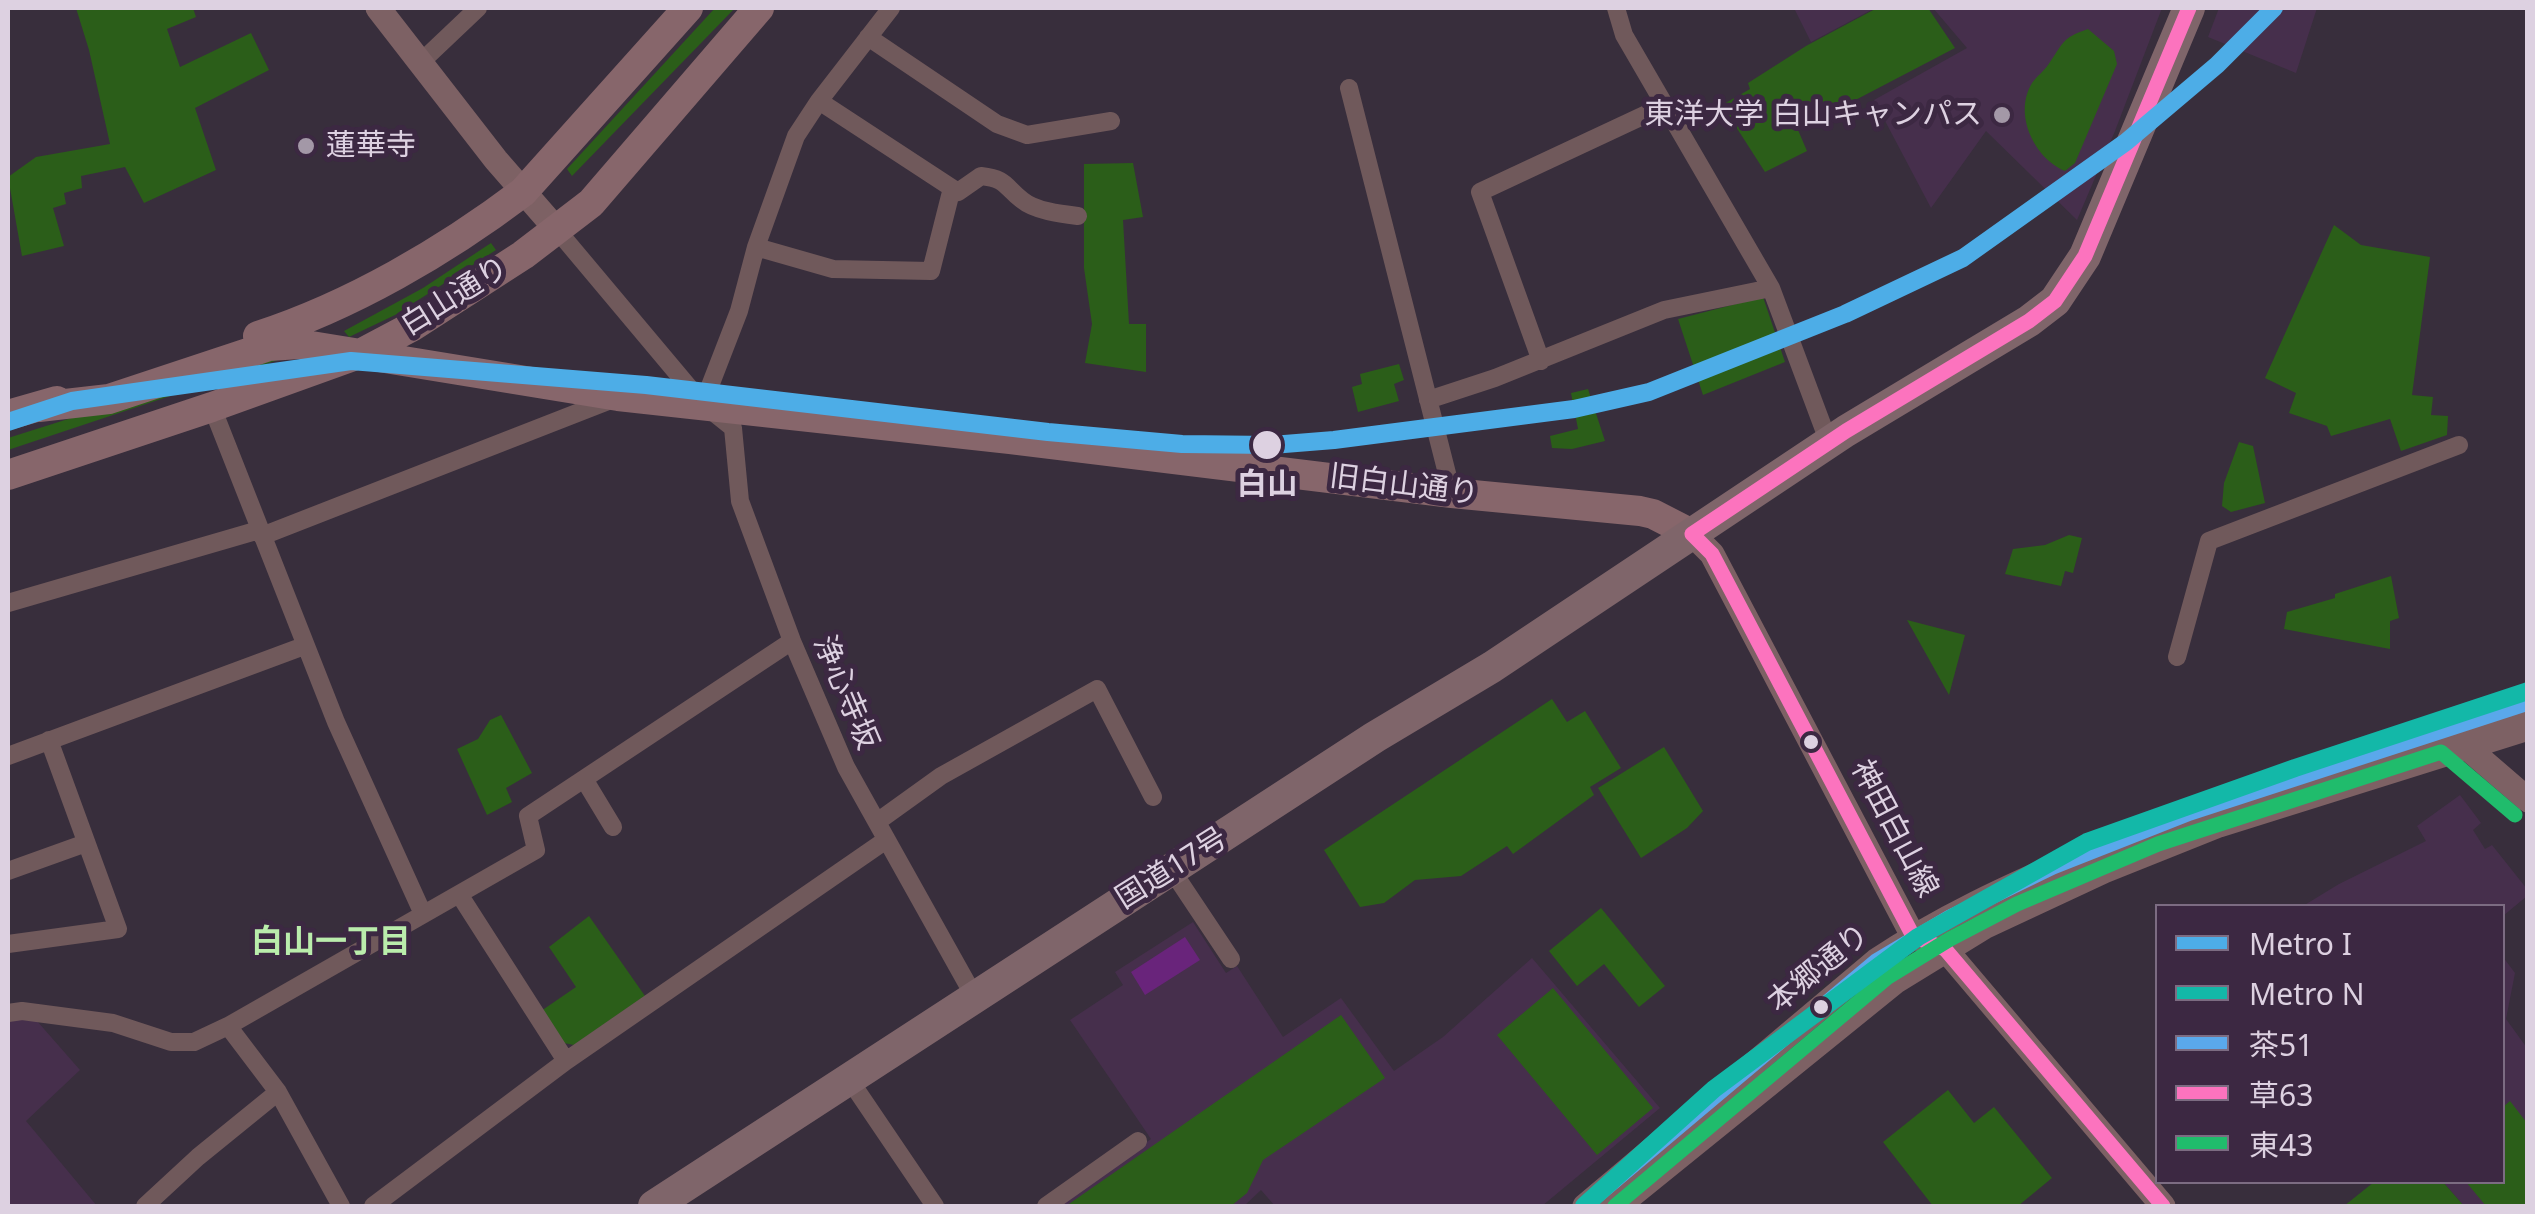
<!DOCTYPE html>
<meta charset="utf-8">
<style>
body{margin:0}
#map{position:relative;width:2535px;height:1214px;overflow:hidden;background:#382e3c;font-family:"Noto Sans","Noto Sans JP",sans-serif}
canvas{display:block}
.frame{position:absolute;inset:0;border:10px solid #ddd1e1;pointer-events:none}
.legend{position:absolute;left:2155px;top:904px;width:350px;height:280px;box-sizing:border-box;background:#3c2842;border:2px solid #7c6c82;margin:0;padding:12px 18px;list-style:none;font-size:30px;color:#ddd1e1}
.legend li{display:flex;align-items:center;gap:20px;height:50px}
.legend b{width:50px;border:2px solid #7c6c82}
</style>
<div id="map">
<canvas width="2535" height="1214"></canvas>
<div class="frame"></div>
<ul class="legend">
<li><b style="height:12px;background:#4dade7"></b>Metro I</li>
<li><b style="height:12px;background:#13b8a8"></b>Metro N</li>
<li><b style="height:12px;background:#5aa8eb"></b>茶51</li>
<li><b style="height:12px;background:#fc73be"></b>草63</li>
<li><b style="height:12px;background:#20bc6c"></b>東43</li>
</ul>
</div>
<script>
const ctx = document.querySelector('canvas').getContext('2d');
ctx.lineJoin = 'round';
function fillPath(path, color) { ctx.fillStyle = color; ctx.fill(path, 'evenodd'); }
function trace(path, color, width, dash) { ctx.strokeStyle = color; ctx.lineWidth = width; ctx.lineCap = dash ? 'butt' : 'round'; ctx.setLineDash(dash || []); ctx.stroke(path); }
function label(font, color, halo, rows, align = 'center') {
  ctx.font = font + ' "Noto Sans","Noto Sans JP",sans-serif'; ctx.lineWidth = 10; ctx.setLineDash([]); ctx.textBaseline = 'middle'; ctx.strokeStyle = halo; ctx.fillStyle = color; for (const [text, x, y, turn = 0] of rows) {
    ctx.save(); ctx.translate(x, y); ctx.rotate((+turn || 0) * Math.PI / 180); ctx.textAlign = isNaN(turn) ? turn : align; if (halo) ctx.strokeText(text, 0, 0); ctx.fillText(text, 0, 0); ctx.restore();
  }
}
fillPath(new Path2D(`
 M1794 8H1875L1811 42Z
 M1933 8H2162L2115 131 2077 220 1986 131 1931 208 1874 100 1967 48Z
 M2219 8H2317L2296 73 2208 37Z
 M2460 795 2481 823 2473 830 2485 849 2492 845 2527 889V896L2503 916 2502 906H2303L2339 884 2426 841 2417 826Z
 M1193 922 1226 973 1237 966 1283 1037 1341 998 1394 1071 1443 1037 1532 958 1660 1108 1542 1206H1275L1261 1190 1244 1206H1059L1151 1139 1070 1020 1123 985 1115 972Z
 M2503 957 2515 973 2506 1019 2527 1048V1206H2464L2443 1182H2502Z
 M8 1019 37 1021 80 1070 26 1121 97 1206H8Z`), '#462f4c');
fillPath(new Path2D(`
 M76 8H193L196 17 167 29 180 67 251 33 269 70 195 108 216 170 144 203 125 167 81 176 82 188 64 193 66 204 53 208 64 246 22 256 8 177 36 157 110 144 89 50Z
 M715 8H735L572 176 567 169Z
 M1877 8H1928L1955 48 1798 130 1807 151 1765 172 1722 105 1750 89 1748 83 1806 46Z
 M2088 29 2114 51 2117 64 2075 163 2065 171C2034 158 2013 114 2032 83 2037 76 2044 71 2048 65 2063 44 2061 38 2088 29Z
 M1133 163 1143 217 1123 220 1129 324H1146V372L1085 363 1092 324 1084 268V164Z
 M2334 225 2361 245 2430 257 2412 395 2433 397 2431 415 2448 416 2447 435 2401 451 2390 419 2331 436 2327 426 2289 413 2296 393 2265 378Z
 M491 243 496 250 395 315 349 337 344 331 423 288Z
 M1763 297 1785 362 1703 395 1678 319Z
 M287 357 8 450V438L220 371Z
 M1399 364 1404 380 1394 384 1399 401 1358 412 1352 387 1362 384 1360 374Z
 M1588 389 1605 441 1572 449 1552 448 1550 436 1578 429 1571 393Z
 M2239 442 2253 446 2265 503 2231 512 2222 506 2224 483Z
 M2069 535 2082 538 2073 573 2065 571 2061 586 2005 574 2013 549 2045 545Z
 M2391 576 2399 618 2390 621V649L2284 629 2287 612 2335 598V594Z
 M1907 620 1965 635 1949 695Z
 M1552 699 1567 722 1585 711 1621 768 1590 787 1594 795 1513 854 1507 846 1461 876 1415 880 1384 903 1360 907 1324 850Z
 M501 715 532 773 506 788 512 802 487 815 457 749 478 739 490 720Z
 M1664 747 1703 811 1687 828 1641 858 1598 788Z
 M1601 908 1665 986 1639 1007 1604 964 1577 986 1549 951Z
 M589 916 645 996 574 1045 564 1043 541 1011 576 987 549 947Z
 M1553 988 1653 1108 1597 1155 1497 1035Z
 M1341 1015 1385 1078 1263 1160 1247 1193 1231 1206H1066Z
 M1948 1090 1974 1123 1994 1107 2052 1178 2018 1206H1933L1883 1142Z
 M2510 1101 2527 1123V1206H2486L2466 1182H2502L2503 1107Z
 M2374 1182H2443L2464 1206H2344Z`), '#2b5e19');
fillPath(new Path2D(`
 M1185 937 1200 960 1145 995 1131 972Z`), '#69247b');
trace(new Path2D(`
 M1616 8 1624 35 1771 288 1829 443
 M868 37 997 124 1027 135 1111 121
 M420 63 478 8
 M1349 88 1452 493
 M819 101 958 192 981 176C1007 179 1004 186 1022 200 1035 211 1061 214 1078 216
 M557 230 703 404 733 428 740 501 792 641 846 767 974 996
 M756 247 833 269 931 271 952 188
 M1541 361 1480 192 1666 105
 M1428 400 1495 378 1664 310 1771 288
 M703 404 739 311 756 247 796 136 819 101 891 8
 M212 407 336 722 423 914
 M262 536 613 399
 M8 603 259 530
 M2177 657 2209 541 2459 445
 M8 756 304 646
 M584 779 613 827
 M877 822 941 776 1097 689 1153 797
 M1171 869 1231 959
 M8 871 86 843
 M459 894 566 1061
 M8 944 118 929 49 740
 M8 1013 22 1011 113 1023 171 1042H194L228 1026 536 850 528 816 792 641
 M228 1026 278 1092 341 1206
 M849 1079 935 1206
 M145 1206 198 1157 278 1092
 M373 1206 566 1061 886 840
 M1046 1206 1138 1141`), '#70595b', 18);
trace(new Path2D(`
 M378 8 496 160 557 230
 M1692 534 1712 554 1913 936 1945 949 2163 1206
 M2456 738 2528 800
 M1585 1206 1876 961C1940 918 2009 886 2080 856 2225 795 2377 751 2528 703
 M1618 1206 1896 981 1984 927 2104 871 2219 825 2528 728`), '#7d6164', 25);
trace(new Path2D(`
 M258 336C351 306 445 251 523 192L688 8
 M39 407 109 399 269 346 299 344 618 396 1010 439 1452 493 1640 511 1653 514 1692 534
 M8 415 57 401
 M8 475 212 407 362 353 413 326 523 255 591 203 759 8`), '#87666b', 30);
trace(new Path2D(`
 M654 1206 1375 737 1492 667 1846 431 2029 321 2055 301 2085 256 2189 8`), '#7f656a', 32);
trace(new Path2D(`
 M1585 1206 1876 961 1950 917 2053 867 2190 813 2528 703`), '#5aa8eb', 15);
trace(new Path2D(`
 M1692 534 1712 554 1913 936 1945 949 2163 1206
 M1692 534 1846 431 2029 321 2055 301 2085 256 2189 8`), '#fc73be', 15);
trace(new Path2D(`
 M1615 1206 1888 977 1950 939 2017 904 2158 844 2441 752 2515 815`), '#20bc6c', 15);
trace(new Path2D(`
 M8 422 72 401 351 361 646 385 1048 432 1182 444 1272 445 1334 440 1574 409 1649 392 1845 314 1963 258 2126 142 2217 65 2274 8`), '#4dade7', 18);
trace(new Path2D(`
 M1584 1206 1714 1089 1918 937 2087 842 2295 768 2528 691`), '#13b8a8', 18);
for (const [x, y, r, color] of [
 [2002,115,10,"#a398a7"],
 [306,146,10,"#a398a7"],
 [1267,445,16,"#ddd1e1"],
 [1811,742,9,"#ddd1e1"],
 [1821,1007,9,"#ddd1e1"]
]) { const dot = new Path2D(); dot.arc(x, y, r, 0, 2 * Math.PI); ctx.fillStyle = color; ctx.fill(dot); trace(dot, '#3c2842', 4); }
label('30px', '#ddd1e1', '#3c2842', [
 ["東洋大学 白山キャンパス",1982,115],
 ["蓮華寺",326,146,"left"]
], 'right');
label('30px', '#ddd1e1', '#3c2842', [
 ["白山通り",455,297,-32],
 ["旧白山通り",1404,486,7],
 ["浄心寺坂",845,693,67],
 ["神田白山線",1894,829,62],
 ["国道17号",1172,869,-32],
 ["本郷通り",1819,969,-39]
]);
label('bold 30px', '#ddd1e1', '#3c2842', [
 ["白山",1267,485]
]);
label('bold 32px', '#baecac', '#3c2842', [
 ["白山一丁目",331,943]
]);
</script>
